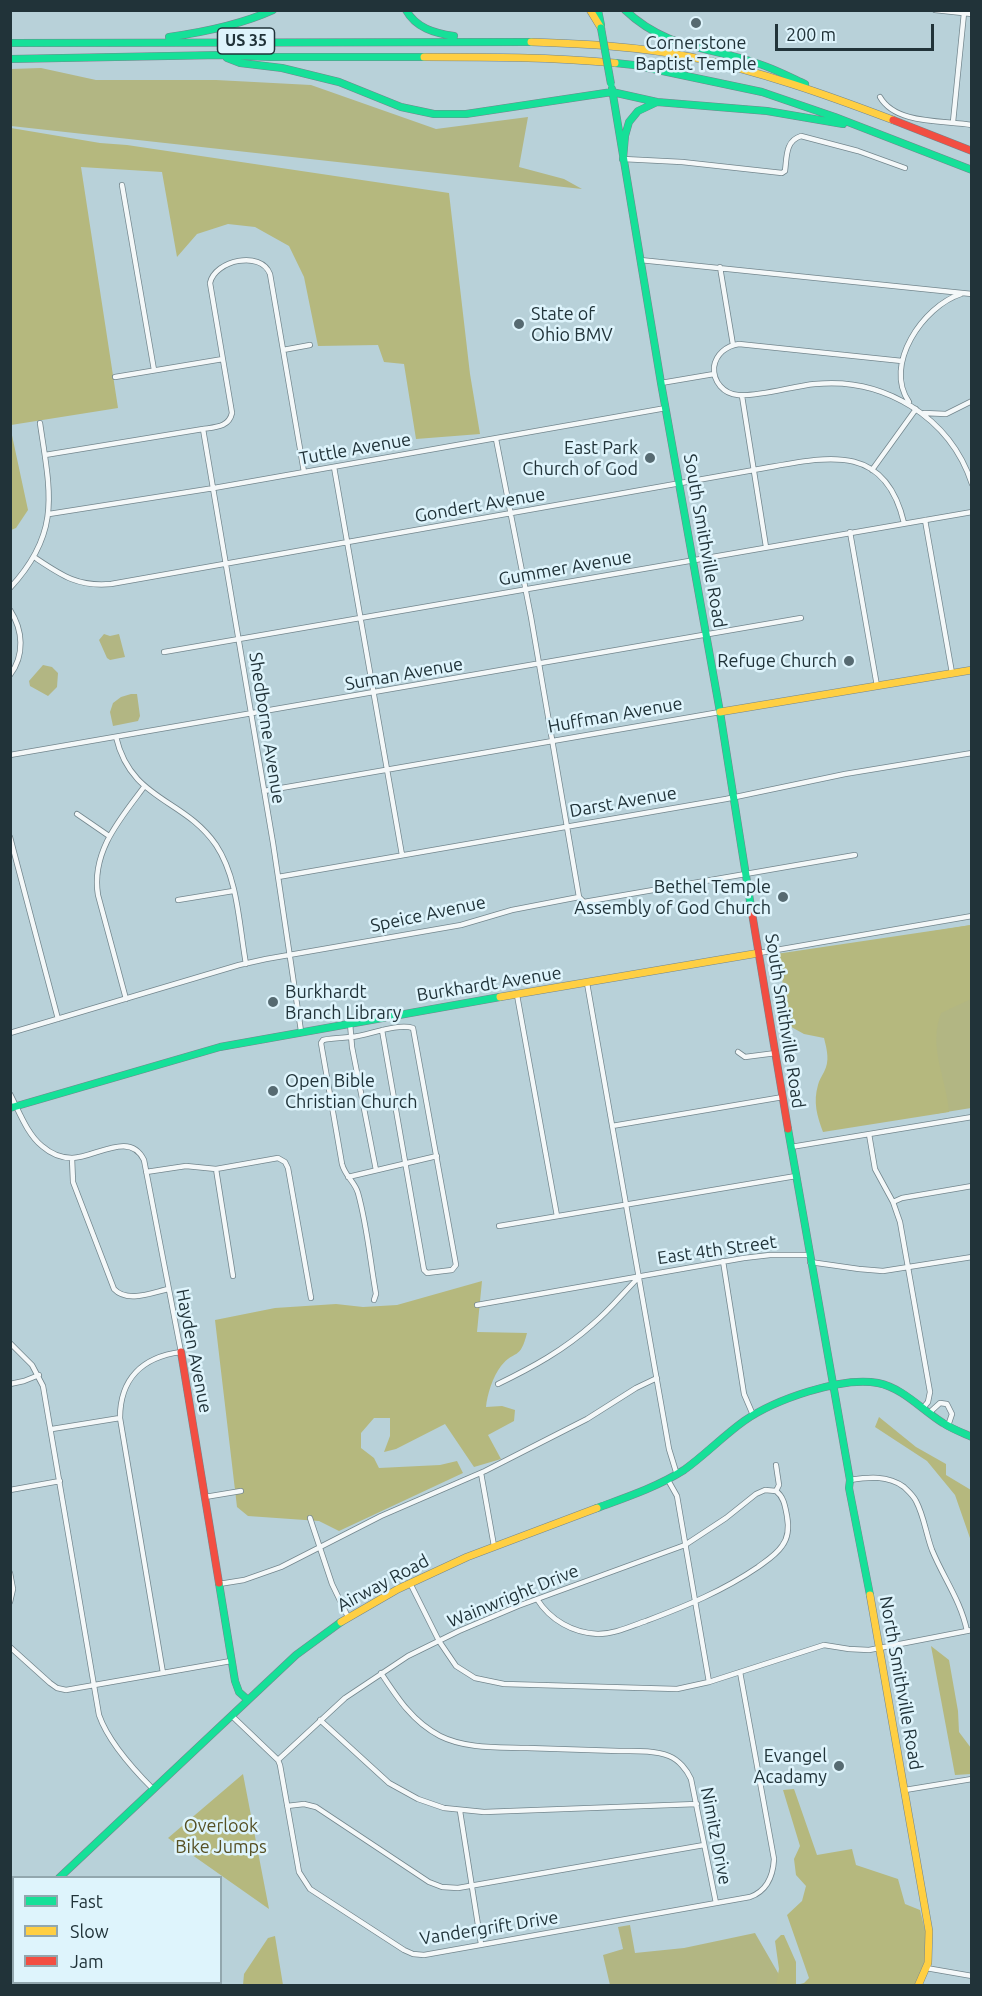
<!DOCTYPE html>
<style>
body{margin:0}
#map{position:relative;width:982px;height:1996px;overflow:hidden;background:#b8d1d9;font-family:Ubuntu,sans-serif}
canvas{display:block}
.frame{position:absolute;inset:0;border:12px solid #213339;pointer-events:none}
.legend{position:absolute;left:12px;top:1876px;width:210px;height:108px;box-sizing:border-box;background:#def4fc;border:2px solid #92a7ae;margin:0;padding:8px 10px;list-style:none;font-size:18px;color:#213339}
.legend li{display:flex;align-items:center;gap:12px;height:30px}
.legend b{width:30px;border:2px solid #92a7ae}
.scale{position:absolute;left:775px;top:24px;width:159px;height:27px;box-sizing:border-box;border:3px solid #213339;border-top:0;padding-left:8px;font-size:18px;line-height:21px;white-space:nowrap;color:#213339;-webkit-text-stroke:4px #def4fc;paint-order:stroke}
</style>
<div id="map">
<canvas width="982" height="1996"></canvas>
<div class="frame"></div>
<ul class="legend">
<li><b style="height:8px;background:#16e098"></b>Fast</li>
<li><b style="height:8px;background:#ffcf43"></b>Slow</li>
<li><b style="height:8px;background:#f24e42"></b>Jam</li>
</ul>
<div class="scale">200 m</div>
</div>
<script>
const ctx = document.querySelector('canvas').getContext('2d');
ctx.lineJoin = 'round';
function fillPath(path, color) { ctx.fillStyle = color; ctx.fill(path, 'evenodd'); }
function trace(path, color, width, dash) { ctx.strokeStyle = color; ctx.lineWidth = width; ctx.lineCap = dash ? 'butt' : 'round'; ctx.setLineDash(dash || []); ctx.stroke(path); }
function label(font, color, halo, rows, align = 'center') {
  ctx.font = font + ' Ubuntu,sans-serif'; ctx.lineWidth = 5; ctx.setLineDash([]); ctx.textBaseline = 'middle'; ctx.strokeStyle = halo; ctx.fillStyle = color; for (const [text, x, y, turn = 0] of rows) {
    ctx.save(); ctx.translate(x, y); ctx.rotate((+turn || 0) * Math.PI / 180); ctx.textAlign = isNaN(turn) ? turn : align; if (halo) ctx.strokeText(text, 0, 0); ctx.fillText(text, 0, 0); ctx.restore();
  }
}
fillPath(new Path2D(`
 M41 68 96 80H216L311 85 436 129 528 117 519 167 564 179 582 189 11 126V69Z
 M104 634 110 636 119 634 125 657 110 660 107 658 99 640Z
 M43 665 52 667 58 673 57 687 48 696 30 686 29 681Z
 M131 694H137L140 716 138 721 113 726 110 712 113 703 121 697Z
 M971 925V1108L934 1114 904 936Z
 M630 1925 635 1953 684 1948 755 1933 785 1985H610L603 1955 623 1949 618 1927Z`), '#b2b683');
fillPath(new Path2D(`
 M11 128 100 143 127 145 449 193 470 374 480 434 416 439 404 364 384 362 378 345 318 346 304 277 289 246 255 227 228 224 197 234 177 257 162 172 81 167 118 408 11 425Z
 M10 426 28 510 16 528 11 530Z
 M971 925V999L941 1013C928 1048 946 1076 949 1112L823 1132C817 1116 813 1102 818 1085 819 1080 822 1076 824 1072 830 1061 827 1050 824 1038L804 1034 784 1023 781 1011 783 970 776 954Z
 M482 1281 477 1332 527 1333C520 1361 515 1349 501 1366 493 1376 487 1395 486 1407L502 1406 515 1410 514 1421 488 1435 501 1459 474 1467 445 1424 396 1449 384 1452 390 1436V1418H374L361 1433V1448L374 1458 379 1468 440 1465 457 1461 463 1473 339 1531 319 1521 248 1516 237 1507 215 1320 275 1308 336 1304 363 1307 397 1305Z
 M879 1417 916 1447 946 1464V1475L971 1490V1541L955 1495 927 1461 875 1427Z
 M931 1646 949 1660 958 1711 959 1732 971 1748V1774L955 1775Z
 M243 1774 269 1909 168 1838Z
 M794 1789 817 1855 852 1849 856 1865 898 1879 905 1904 920 1910 930 1950 918 1985H776L779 1969 775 1941 781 1935H784L796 1962V1985L804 1983 809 1978 787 1915 802 1901 806 1886 796 1875 794 1859 800 1846 783 1790Z
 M275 1936 283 1985H243L244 1974 268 1938Z`), '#b5b87e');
const street = new Path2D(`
 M935 10 972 14
 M880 97C896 125 944 120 972 125
 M953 122 964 13
 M623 159 682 162 782 173 785 171C787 157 785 141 801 136L858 151 905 168
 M122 185 154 370
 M640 260 972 294
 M720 267 733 345
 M283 350 310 345
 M902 361 739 344C726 346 716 354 714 367 713 382 724 394 738 395 758 397 793 386 815 384 884 377 950 417 972 484
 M115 377 223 359
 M661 383 714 374
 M742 396 766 547
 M909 402C883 365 923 306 961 294
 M924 413 946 414 972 401
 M203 429 273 843 301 1031
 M496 439 531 617 579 897
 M45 455 203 429C216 427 229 427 232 413L210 283C215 260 261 250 270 274L304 472
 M334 467 402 855
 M872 470 916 409
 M49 514 214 488 666 408
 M925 520 952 673
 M850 532 877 686
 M34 557C61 575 77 587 111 584L754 470C819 459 884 437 904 523
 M10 588C62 532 50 492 40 423
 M10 610C23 630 25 655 10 675
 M164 652 972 512
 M116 737C131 801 184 798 216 845 238 878 239 925 246 964
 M10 755 801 618
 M264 791 720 712
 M77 814 109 836
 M10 837 58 1019
 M278 877 726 799 845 774 972 753
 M178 900 233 891
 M759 953 972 916
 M587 983 669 1449 677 1475
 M517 995 557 1216
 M126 999 98 895C91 852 120 819 144 787
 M350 1023 352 1047 376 1170
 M10 1033 239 965 266 959 461 925 512 910 579 897 584 902 855 855
 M738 1052 745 1057 776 1053
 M10 1094C19 1111 27 1134 42 1146 50 1153 61 1158 72 1158 95 1158 130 1130 144 1160L181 1352C142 1357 120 1379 120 1418L163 1673
 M612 1126 783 1097
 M869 1134 875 1169 893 1202 900 1222 930 1392 928 1402 923 1408
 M791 1147 972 1117
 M72 1158 73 1182 114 1289C127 1303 151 1293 168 1289
 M216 1169 233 1276
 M146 1172 186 1166 216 1169 278 1158 285 1162 288 1168 311 1298
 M348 1177 437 1156
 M893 1202 902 1198 972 1186
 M499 1226 796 1176
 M723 1261 744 1394 753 1415
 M810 1262 859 1269 883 1271 972 1257
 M374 1300 376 1294C370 1260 367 1225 358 1193 355 1182 345 1176 342 1164L321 1043 323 1040C332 1038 342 1038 352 1037 369 1035 397 1023 413 1028L456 1265 452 1270 427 1273 424 1270 382 1030
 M477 1305 744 1258 770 1255H809
 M10 1343 32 1365 43 1386 99 1715C108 1741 134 1770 153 1789
 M10 1384 24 1381 39 1375
 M498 1384C533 1367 564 1350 593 1324 610 1310 623 1293 639 1277
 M929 1413 940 1403 947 1404 952 1414 948 1426
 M52 1429 120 1418
 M776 1465 779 1485 776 1491
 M481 1473 494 1546
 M668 1480 677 1496 709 1682
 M850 1480C868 1477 888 1475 904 1487 908 1491 913 1495 916 1501 924 1516 926 1534 932 1550 943 1577 961 1601 967 1631
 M10 1490 60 1481
 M205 1497 241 1491
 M310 1518 332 1584 348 1617
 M10 1573 13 1589 10 1602
 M410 1583 439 1641 456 1666 475 1678 504 1684 677 1689 709 1682 824 1645 849 1649 869 1650 972 1630
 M219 1584 244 1580 281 1567 381 1516 485 1471 587 1419 636 1388 657 1378
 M537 1599C550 1620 573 1633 598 1634 615 1634 631 1626 646 1621 686 1606 723 1591 758 1567 766 1561 776 1555 782 1546 789 1537 789 1527 787 1516 785 1506 784 1497 776 1491
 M10 1647 50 1683 57 1688 66 1690 231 1661
 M381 1673C398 1699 413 1722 440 1736 466 1749 498 1747 527 1748 557 1749 588 1750 619 1751 635 1751 654 1750 669 1756 679 1760 687 1770 691 1779L716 1903
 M232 1716 278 1760 280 1765 299 1872 310 1889 404 1950 413 1954 424 1955 750 1897C767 1891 773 1877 774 1859L740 1672
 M320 1720 389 1783 418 1799 444 1808 484 1812 697 1804
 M278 1760 345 1698 408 1656 459 1631 518 1606 685 1545 726 1518 756 1494 765 1490 776 1491
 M905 1790 972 1779
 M287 1806 304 1804 316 1807 429 1882 442 1887 458 1888 704 1845
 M460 1811 481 1944
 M926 1968 972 1976`);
const fast = new Path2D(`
 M406 10C416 28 434 33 454 36
 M598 10 601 25
 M625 10C665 48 704 46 753 62 771 67 788 76 805 84
 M169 37C205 32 240 25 273 10
 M10 43 531 42
 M227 58 240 63 282 68 339 82 401 107 434 114H466L612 92 657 102
 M10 59 221 55 271 57H424
 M615 63 634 65 762 92 835 117 972 170
 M612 89 661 383 720 712 751 907
 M623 159 625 136 629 122 638 111 657 102 767 111 843 124
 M10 1108 220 1047 500 997
 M788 1129 850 1480 849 1488 870 1595
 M597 1508C627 1497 657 1487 684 1470 705 1455 723 1436 744 1421 774 1400 841 1376 878 1383 903 1388 922 1410 943 1423 952 1429 963 1433 972 1437
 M219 1583 235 1681 239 1692 248 1700
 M59 1878 296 1655 341 1622
 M10 1923 14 1920`);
const slow = new Path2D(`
 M590 10 601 28
 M531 42C584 44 638 46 691 57 760 71 827 95 893 120
 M424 57C488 57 551 57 615 63
 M720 712 972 670
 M500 997 759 953
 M870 1595 929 1931 928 1963 918 1986
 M341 1622 398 1589 467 1557 597 1508`);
const jam = new Path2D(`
 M893 120 972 151
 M751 907 788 1129
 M181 1352 219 1583`);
trace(street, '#73868d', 6);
trace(fast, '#73868d', 8);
trace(slow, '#73868d', 8);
trace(jam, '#73868d', 8);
trace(street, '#f4f8f9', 4.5);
trace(fast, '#16e098', 7);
trace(slow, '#ffcf43', 7);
trace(jam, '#f24e42', 7);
const fastBridge = new Path2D(`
 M601 28 611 84`);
trace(fastBridge, '#73868d', 8, []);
trace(fastBridge, '#16e098', 7);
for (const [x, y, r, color] of [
 [696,23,6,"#566a71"],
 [519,324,6,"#566a71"],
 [650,458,6,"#566a71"],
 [849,661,6,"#566a71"],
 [783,897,6,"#566a71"],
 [273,1002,6,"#566a71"],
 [273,1091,6,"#566a71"],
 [839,1766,6,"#566a71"]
]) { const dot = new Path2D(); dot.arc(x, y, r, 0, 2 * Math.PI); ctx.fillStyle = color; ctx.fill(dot); trace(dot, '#def4fc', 2); }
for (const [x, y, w] of [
 [246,41,57]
]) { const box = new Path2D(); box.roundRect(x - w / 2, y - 13, w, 26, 4.5); ctx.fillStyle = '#def4fc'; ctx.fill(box); trace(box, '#213339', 1.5); }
label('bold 16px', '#213339', null, [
 ["US 35",246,41]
]);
label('18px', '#213339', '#def4fc', [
 ["Cornerstone",696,43,"center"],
 ["Baptist Temple",696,64,"center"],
 ["State of",531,314,"left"],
 ["Ohio BMV",531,335,"left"],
 ["East Park",638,448],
 ["Church of God",638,469],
 ["Refuge Church",837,661],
 ["Bethel Temple",771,887],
 ["Assembly of God Church",771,908],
 ["Burkhardt",285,992,"left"],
 ["Branch Library",285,1013,"left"],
 ["Open Bible",285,1081,"left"],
 ["Christian Church",285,1102,"left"],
 ["Evangel",827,1756],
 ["Acadamy",827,1777]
], 'right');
label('18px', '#213339', '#def4fc', [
 ["Tuttle Avenue",355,449,-10],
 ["Gondert Avenue",480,505,-10],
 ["South Smithville Road",705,541,80],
 ["Gummer Avenue",565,568,-10],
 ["Suman Avenue",404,674,-10],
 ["Huffman Avenue",615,715,-10],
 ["Shedborne Avenue",267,728,81],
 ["Darst Avenue",623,802,-10],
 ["Speice Avenue",428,914,-12],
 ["Burkhardt Avenue",489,984,-9],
 ["South Smithville Road",785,1021,81],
 ["East 4th Street",717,1250,-8],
 ["Hayden Avenue",194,1351,79],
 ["Airway Road",383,1583,-28],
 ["Wainwright Drive",513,1596,-22],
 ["North Smithville Road",901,1683,80],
 ["Nimitz Drive",716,1836,79],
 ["Vandergrift Drive",489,1928,-9]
]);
label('18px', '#565024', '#def4fc', [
 ["Overlook",221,1826],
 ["Bike Jumps",221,1847]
]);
</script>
